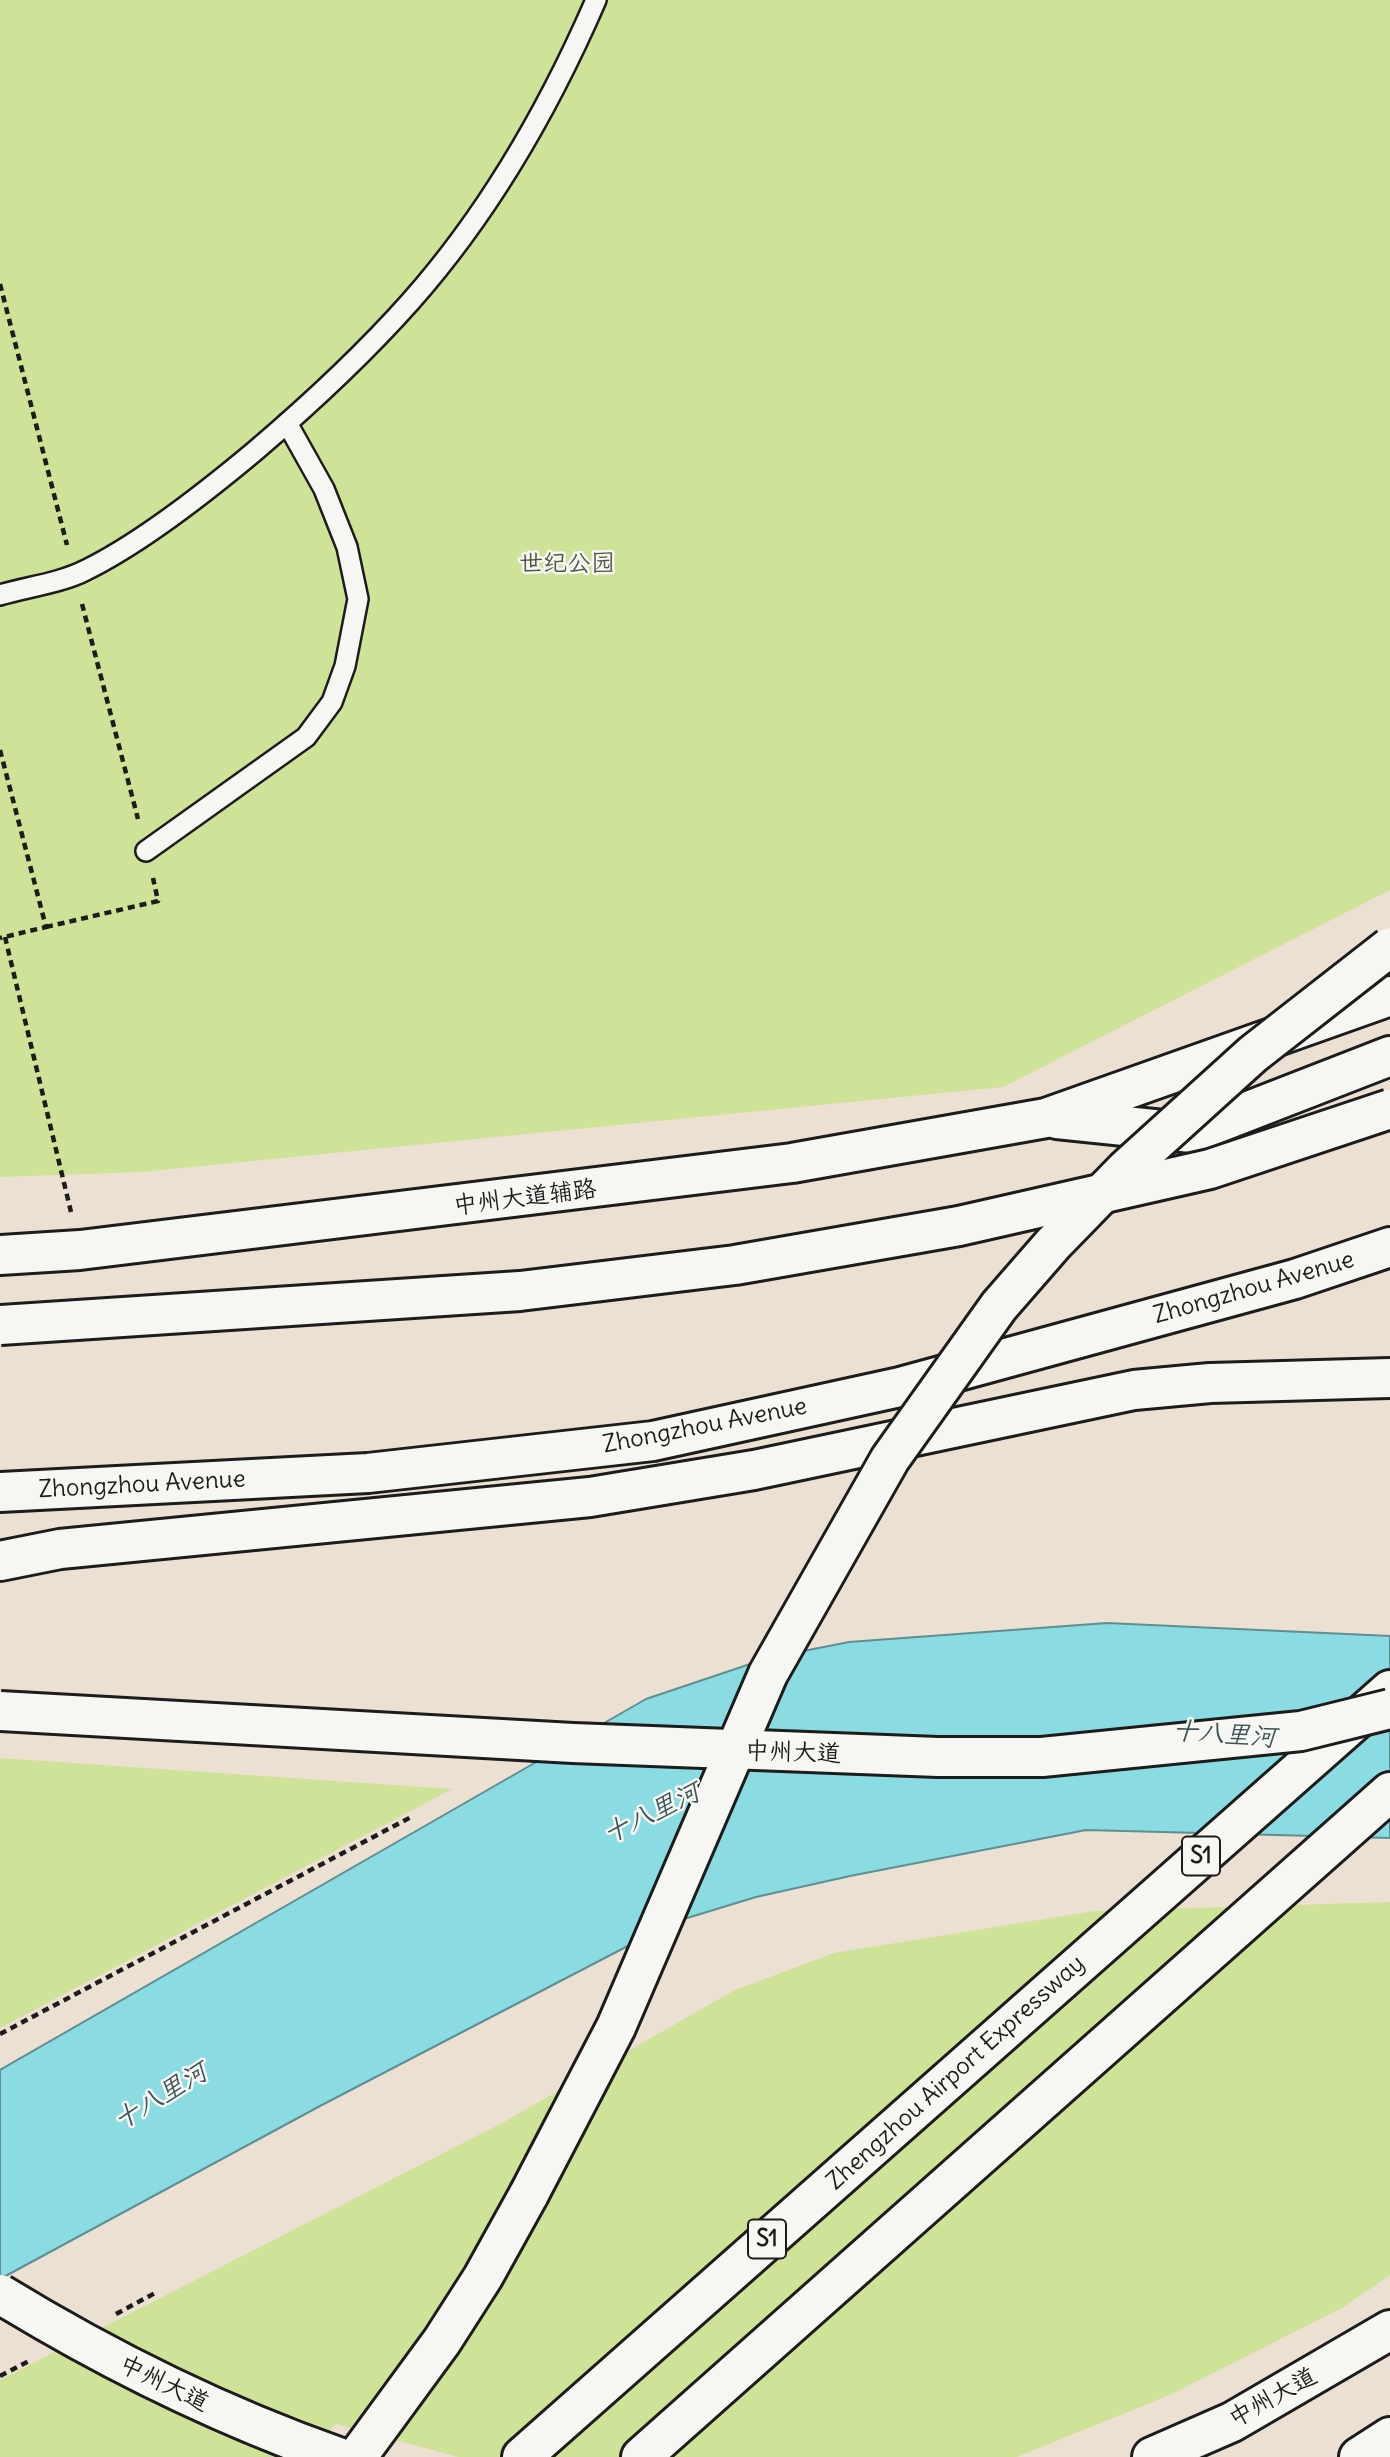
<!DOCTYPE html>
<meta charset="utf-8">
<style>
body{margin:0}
canvas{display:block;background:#ebe0d1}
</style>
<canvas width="1390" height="2457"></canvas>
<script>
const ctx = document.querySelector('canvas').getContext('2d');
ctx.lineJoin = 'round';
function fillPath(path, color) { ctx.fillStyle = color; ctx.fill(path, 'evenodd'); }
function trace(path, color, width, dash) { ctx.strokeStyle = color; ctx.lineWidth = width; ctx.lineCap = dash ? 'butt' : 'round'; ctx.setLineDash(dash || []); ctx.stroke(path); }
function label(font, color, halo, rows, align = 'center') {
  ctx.font = font + ' Delius,"LXGW WenKai TC",sans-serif'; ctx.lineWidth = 5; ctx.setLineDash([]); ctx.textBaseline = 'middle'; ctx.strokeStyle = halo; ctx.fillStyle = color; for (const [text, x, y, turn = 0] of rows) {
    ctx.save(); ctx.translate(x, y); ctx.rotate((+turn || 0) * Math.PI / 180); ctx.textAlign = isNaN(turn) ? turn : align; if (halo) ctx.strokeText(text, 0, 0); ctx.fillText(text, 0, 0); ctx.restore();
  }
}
fillPath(new Path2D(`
 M0 0H1390V890L1003 1087 141 1172 0 1177Z
 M0 1758 452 1789 0 2028Z
 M1390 1902V2275L1342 2308 1172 2394 1017 2457H458L336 2424 306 2457H0V2380L504 2122 735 1990 834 1953 1094 1911Z`), '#cee398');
const water = new Path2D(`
 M1107 1623 1390 1636V1838L1086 1830 850 1876 756 1897 674 1922 320 2106 0 2279V2070L646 1699 768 1658 849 1642Z`);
fillPath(water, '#8adbe2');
trace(water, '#5e8f93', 2);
const service = new Path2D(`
 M0 595C27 587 61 583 86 570 143 542 206 492 255 451 309 405 363 355 411 301 488 214 550 106 596 0
 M146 851 306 737 332 702 345 666 358 599 347 547 324 489 287 423`);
const tertiary = new Path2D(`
 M1057 1119 1192 1133 1390 1056
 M0 1255 80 1250 792 1163 1046 1118 1390 996
 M0 1561 60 1549 590 1497 754 1470 1134 1390 1210 1383 1390 1378`);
const primary = new Path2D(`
 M0 1492 368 1473 653 1441 900 1387 1295 1279 1390 1247
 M1152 2457 1232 2422 1390 2330`);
const motorway = new Path2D(`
 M357 2457 442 2341 483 2277 529 2194
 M522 2457 1390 1690
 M641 2457 1390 1792
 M1359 2457 1390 2437`);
trace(service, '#1c1c1c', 24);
trace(tertiary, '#1c1c1c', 44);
trace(primary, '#1c1c1c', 44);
trace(motorway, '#1c1c1c', 44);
trace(new Path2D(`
 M0 284 67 545
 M82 604 138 819
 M0 750 46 927 0 938
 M46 927 158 901 153 878
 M5 937 71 1212
 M0 2034 413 1816
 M116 2314 155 2293
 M0 2376 31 2360`), '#1c1c1c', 4.5, [7, 5]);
trace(service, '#f6f6f2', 19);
trace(tertiary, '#f6f6f2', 38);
trace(primary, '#f6f6f2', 38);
trace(motorway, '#f6f6f2', 38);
const primaryBridge = new Path2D(`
 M0 2294C108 2360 219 2415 338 2457`);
const trunkBridge = new Path2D(`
 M0 1325 520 1291 735 1265 959 1226 1210 1169 1390 1109
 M0 1711 573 1743 938 1757H1042L1301 1731 1390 1709`);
const motorwayBridge = new Path2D(`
 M529 2194 616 2027 768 1674 890 1459 999 1306 1053 1244 1126 1169 1253 1054 1390 947`);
trace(primaryBridge, '#1c1c1c', 44, []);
trace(trunkBridge, '#1c1c1c', 44, []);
trace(motorwayBridge, '#1c1c1c', 44, []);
trace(primaryBridge, '#f6f6f2', 38);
trace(trunkBridge, '#f6f6f2', 38);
trace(motorwayBridge, '#f6f6f2', 38);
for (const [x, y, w] of [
 [1201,1856,38],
 [767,2239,38]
]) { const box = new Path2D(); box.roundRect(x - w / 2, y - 19.5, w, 39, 5); ctx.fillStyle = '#f6f6f2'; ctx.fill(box); trace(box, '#1c1c1c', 2); }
label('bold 23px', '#1c1c1c', null, [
 ["S1",1201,1856],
 ["S1",767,2239]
]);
label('24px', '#515841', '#f6f6f2', [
 ["世纪公园",567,564]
]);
label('24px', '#1c1c1c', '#f6f6f2', [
 ["中州大道辅路",525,1198,-7],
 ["Zhongzhou Avenue",1254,1288,-16],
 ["Zhongzhou Avenue",705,1426,-11],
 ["Zhongzhou Avenue",142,1485,-3],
 ["中州大道",793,1753,2],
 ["Zhengzhou Airport Expressway",956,2073,-42],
 ["中州大道",164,2384,26],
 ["中州大道",1273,2398,-29]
]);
label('italic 26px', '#3d5557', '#f6f6f2', [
 ["十八里河",1224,1735,4],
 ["十八里河",652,1814,-26],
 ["十八里河",161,2097,-31]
]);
</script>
